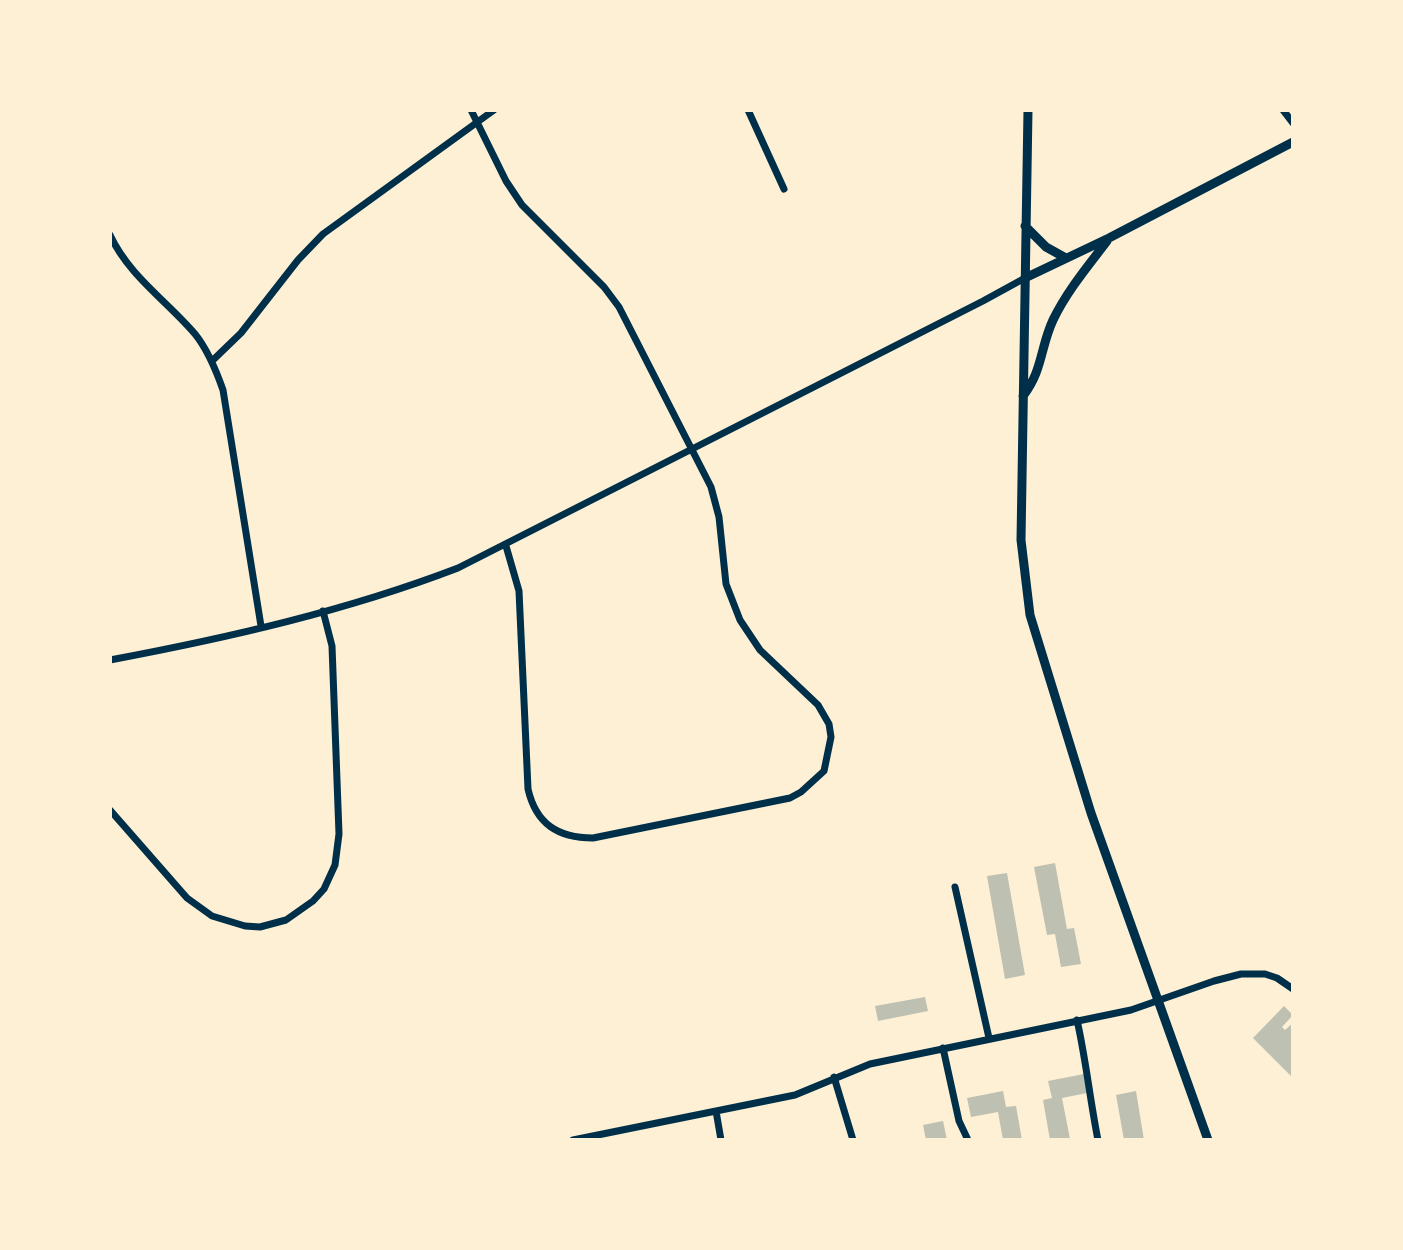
<!DOCTYPE html>
<style>
body{margin:0}
#map{position:relative;width:1403px;height:1250px;overflow:hidden;background:#fdf0d5;font-family:"Titillium Web",sans-serif}
canvas{display:block}
.frame{position:absolute;inset:0;border:112px solid #fdf0d5;pointer-events:none}
</style>
<div id="map">
<canvas width="1403" height="1250"></canvas>
<div class="frame"></div>
</div>
<script>
const ctx = document.querySelector('canvas').getContext('2d');
ctx.lineJoin = 'round';
function fillPath(path, color) { ctx.fillStyle = color; ctx.fill(path, 'evenodd'); }
function trace(path, color, width, dash) { ctx.strokeStyle = color; ctx.lineWidth = width; ctx.lineCap = dash ? 'butt' : 'round'; ctx.setLineDash(dash || []); ctx.stroke(path); }
fillPath(new Path2D(`
 M1055 863 1067 929 1074 928 1081 964 1061 967 1055 934 1047 935 1034 867Z
 M1007 873 1025 975 1005 979 987 876Z
 M925 997 928 1011 878 1021 875 1006Z
 M1284 1006 1293 1015 1282 1027 1285 1030 1293 1023V1078L1253 1038Z
 M1084 1074 1087 1093 1062 1098 1070 1139 1050 1140 1043 1100 1052 1098 1048 1081Z
 M1003 1091 1006 1107 1016 1106 1022 1140H1003L998 1112 971 1117 967 1098Z
 M1136 1091 1144 1140H1124L1116 1095Z
 M943 1121 947 1140H926L923 1125Z`), '#bec0b2');
trace(new Path2D(`
 M471 110 506 181 522 205 604 287 619 307 711 487 719 517 726 584 740 620 760 650 818 705 829 724 831 737 824 771 801 792 790 798 593 838C558 838 536 824 528 789L519 591 506 546
 M748 110 784 189
 M1283 110 1293 123
 M110 235C129 276 167 301 195 334 208 350 216 370 223 390L261 626
 M212 361 241 333 298 260 323 234 494 110
 M110 660C227 638 346 611 458 568L983 301 1025 278
 M110 810 187 898 212 916 245 926 260 927 286 920 313 901 324 889 335 865 339 834 332 646 323 611
 M955 887 989 1038
 M1077 1020C1086 1060 1090 1100 1098 1140
 M943 1048 959 1121 968 1140
 M834 1077 853 1140
 M716 1111 721 1140
 M573 1140 795 1095 870 1064 1131 1010 1214 981 1241 974H1265L1277 978 1293 989`), '#003049', 7);
trace(new Path2D(`
 M1028 110 1021 540 1030 615 1091 813 1208 1140
 M1025 226 1046 247 1064 257
 M1025 278 1109 238 1293 142
 M1023 396C1043 370 1040 348 1053 320 1067 291 1088 266 1107 241`), '#003049', 9);
</script>
